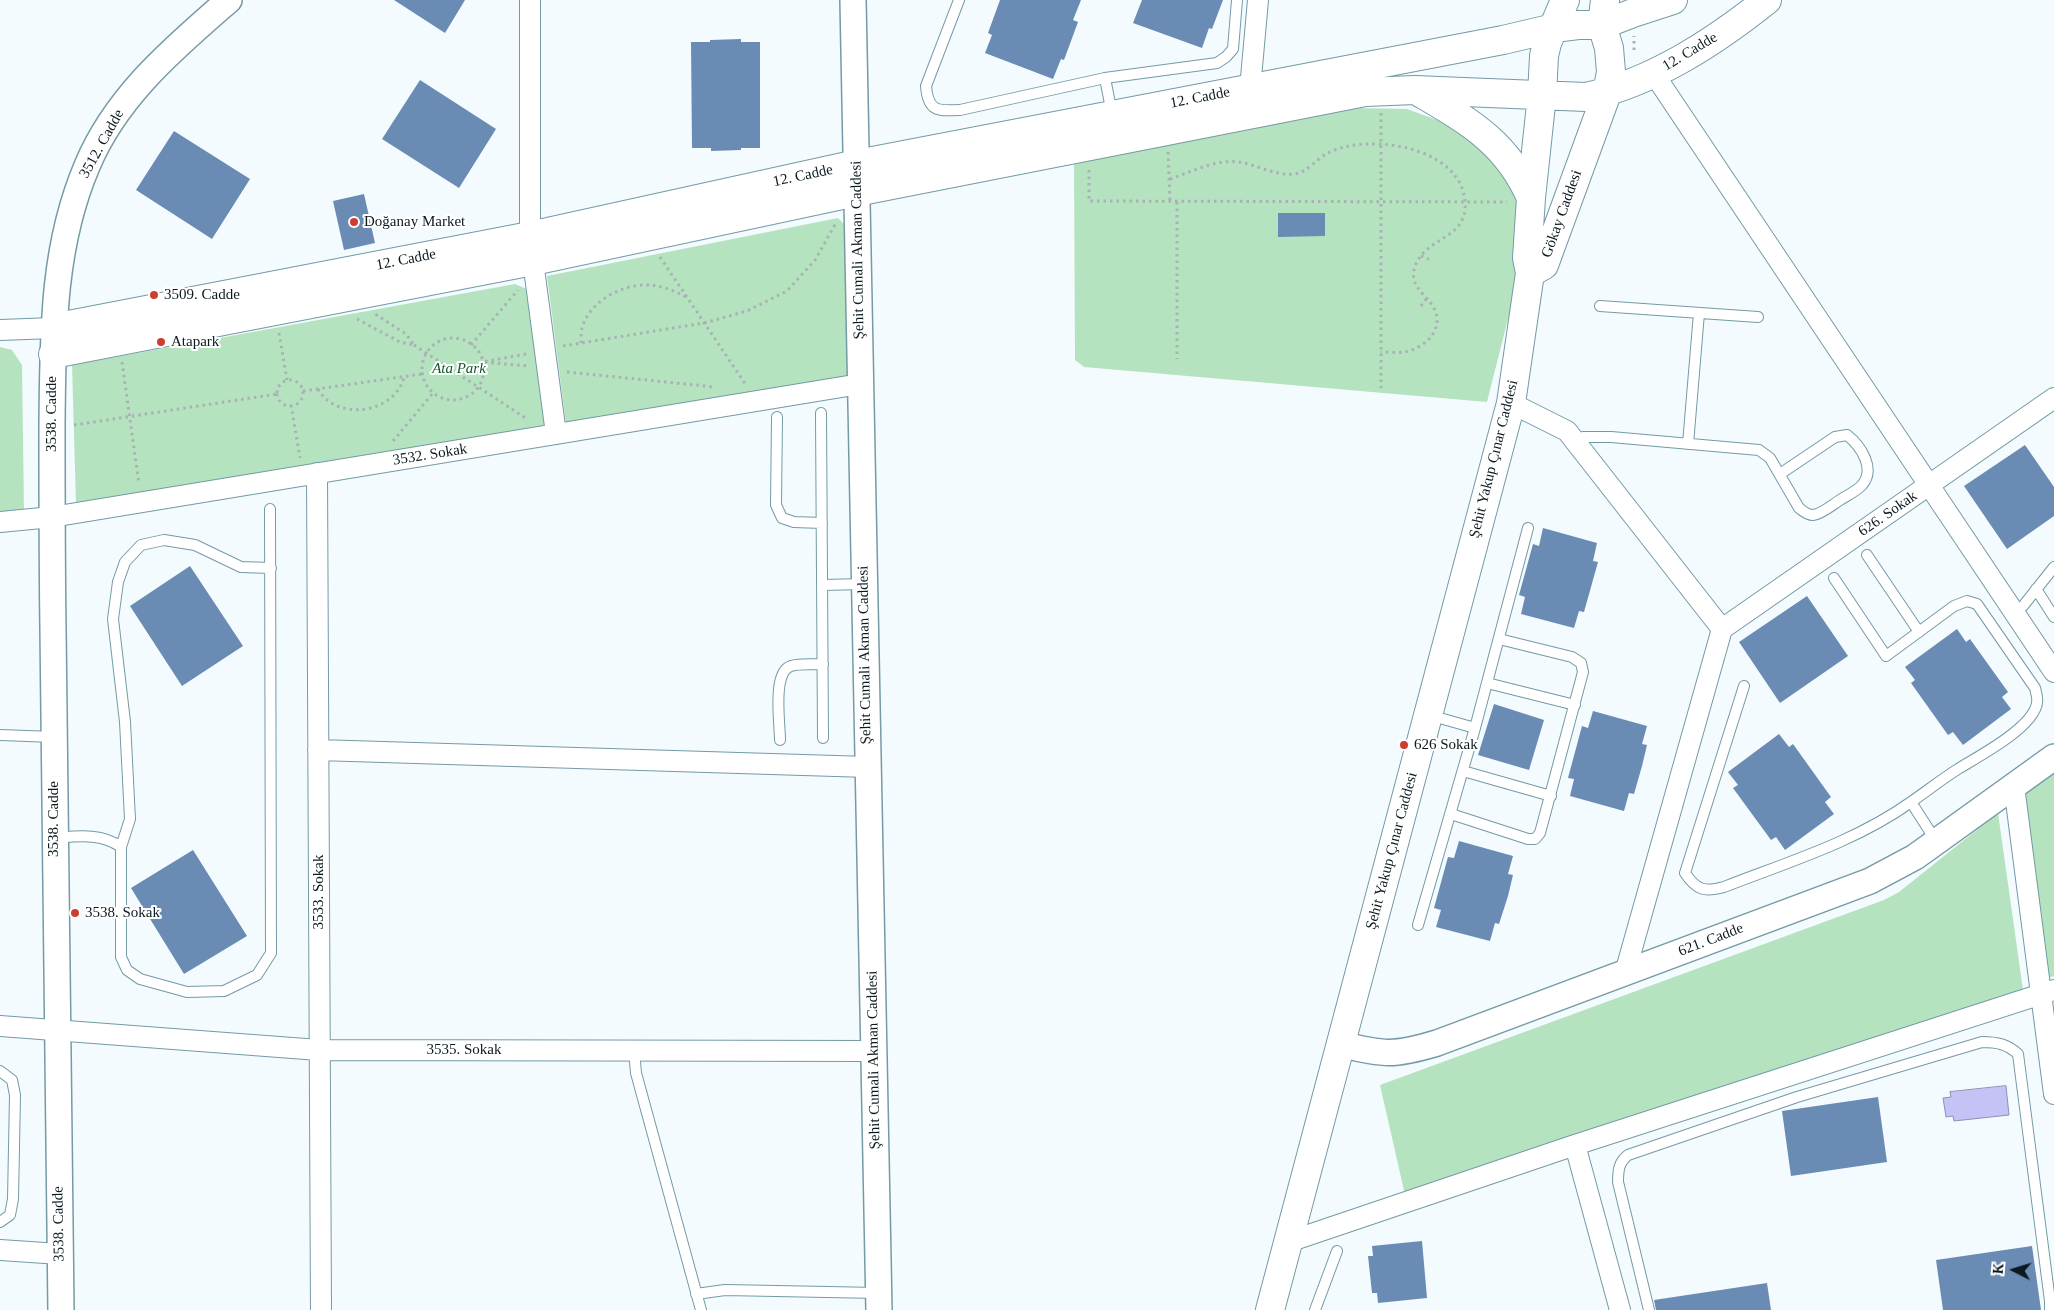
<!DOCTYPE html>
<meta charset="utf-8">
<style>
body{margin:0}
#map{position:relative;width:2054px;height:1310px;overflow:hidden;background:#f3fbfe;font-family:"Times New Roman",serif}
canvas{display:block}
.north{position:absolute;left:1989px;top:1245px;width:50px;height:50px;-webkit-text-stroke:4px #fff;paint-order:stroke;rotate:275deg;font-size:14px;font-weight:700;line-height:20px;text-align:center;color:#0b1a1f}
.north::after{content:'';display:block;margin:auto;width:18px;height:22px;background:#0b1a1f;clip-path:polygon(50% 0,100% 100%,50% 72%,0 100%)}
</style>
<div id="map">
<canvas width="2054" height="1310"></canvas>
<div class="north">K</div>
</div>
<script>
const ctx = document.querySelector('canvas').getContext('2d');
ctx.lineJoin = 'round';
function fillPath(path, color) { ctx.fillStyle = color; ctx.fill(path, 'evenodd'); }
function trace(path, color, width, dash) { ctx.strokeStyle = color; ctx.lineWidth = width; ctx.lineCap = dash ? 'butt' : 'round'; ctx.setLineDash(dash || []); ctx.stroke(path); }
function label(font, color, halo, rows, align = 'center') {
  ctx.font = font + ' "Times New Roman",serif'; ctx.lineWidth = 4; ctx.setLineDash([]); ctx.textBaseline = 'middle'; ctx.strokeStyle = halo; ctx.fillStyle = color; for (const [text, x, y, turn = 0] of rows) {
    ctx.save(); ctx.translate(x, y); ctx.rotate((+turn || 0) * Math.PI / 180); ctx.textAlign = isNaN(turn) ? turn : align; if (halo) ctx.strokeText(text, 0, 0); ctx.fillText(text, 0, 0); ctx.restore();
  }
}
fillPath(new Path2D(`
 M1357 108 1407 109 1448 124 1483 143 1517 195 1521 234 1516 287 1487 402 1084 367 1075 360 1074 162Z
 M838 218 847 227V377L566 424 547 276Z
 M515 284 529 290 548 421 541 430 76 504 72 365Z
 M0 347 12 350 22 365 24 513 0 515Z
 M2054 770V976L2044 979 2021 794Z
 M1998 813 2023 990 1405 1195 1380 1085 1884 900 1899 892Z`), '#b6e3bf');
const water = new Path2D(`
 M2006 1086 2009 1115 1954 1121 1953 1116 1946 1117 1943 1098 1951 1097 1950 1092Z`);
fillPath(water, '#c5c2f5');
trace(water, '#8d90b5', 1);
fillPath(new Path2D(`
 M394 0H465L445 33Z
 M1000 0H1081L1073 20 1078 22 1064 60 1061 59 1053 79 985 53 992 35 988 33Z
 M1142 0H1223L1212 29 1209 28 1202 48 1133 23Z
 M741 39V42H760V148H741V150L711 151V148H692L691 42H710V40Z
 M420 80 496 129 459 188 382 139Z
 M174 131 250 179 212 239 136 190Z
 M364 194 375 243 344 250 333 201Z
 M1278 213H1325V236L1278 237Z
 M2025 445 2054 487V516L2007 549 1964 486Z
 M1543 528 1597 543 1593 561 1598 562 1584 612 1579 611 1574 628 1521 614 1525 597 1519 595 1533 544 1539 546Z
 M190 566 243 646 182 686 130 606Z
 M1807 596 1848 656 1780 703 1739 642Z
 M1957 629 1966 642 1970 639 2008 692 2002 697 2011 709 1963 745 1953 732 1948 735 1911 683 1915 680 1905 667Z
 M1494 704 1544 720 1529 770 1478 755Z
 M1593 711 1647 726 1642 744 1647 745 1642 766 1634 794 1629 793 1624 811 1570 796 1574 779 1568 778 1582 726 1588 728Z
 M1779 734 1789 747 1793 744 1831 797 1825 802 1834 814 1785 850 1776 837 1771 840 1733 788 1738 785 1728 772Z
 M1459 841 1513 856 1508 874 1513 875 1508 896 1499 924 1495 923 1490 941 1436 927 1441 910 1434 908 1440 886 1448 857 1454 858Z
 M193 850 247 936 184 974 131 888Z
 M1878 1097 1887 1162 1791 1176 1782 1111Z
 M1422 1241 1427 1298 1378 1303 1377 1293H1372L1368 1256H1373L1372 1246Z
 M2032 1246 2041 1310H1943L1936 1260Z
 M1767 1283 1771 1310H1656L1654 1300Z`), '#6a8bb3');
const service = new Path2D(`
 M959 0 926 86C928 112 938 111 960 110L1105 78 1217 63 1226 57 1233 49 1237 0
 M1105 78 1112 114
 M1600 306 1758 317
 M821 413 823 738
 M777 417 776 505 782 518 794 522 822 523
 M1575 442 1583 437H1611L1759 450 1770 458 1799 508C1803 511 1807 515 1813 515 1822 514 1832 505 1840 500 1846 496 1857 491 1862 485 1876 469 1861 446 1847 435L1835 437 1780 474
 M1688 444 1699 313
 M1867 555 1919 632
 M1834 578 1886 656 1954 606 1967 601 1977 604 2035 688C2036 692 2038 698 2037 703 2033 728 1979 756 1958 769 1942 779 1927 791 1911 802L1936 841
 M823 585 864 584
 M2036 589 2054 617
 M2023 606 2054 567
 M1487 683 1575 705
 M1744 686 1685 873C1697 891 1705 892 1724 887 1788 862 1855 842 1911 802
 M1429 715 1475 728
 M0 735 54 737
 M780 740C780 723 772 672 791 666 801 663 813 665 823 664
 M1463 771 1551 796
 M1451 814 1528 839H1535L1540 833 1583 672 1581 663 1572 657 1499 639
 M55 838C79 836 102 833 121 847V957L127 970 140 979 187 992 224 991 257 975 271 953 270 509
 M121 847 130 819 125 722 113 619 118 582 125 562 141 545 164 540 195 545 241 567 271 568
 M1418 925 1475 728 1528 528
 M634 1050 636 1073 701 1310
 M0 1071 12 1080 15 1095 13 1199 10 1215 0 1222
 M696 1294 725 1290 878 1293
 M1315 1310 1337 1251
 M1649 1310 1618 1182C1618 1170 1619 1162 1628 1155L1797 1097 1982 1042C1997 1042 2007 1044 2018 1054L2050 1301V1310`);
const minor = new Path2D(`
 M1654 74 2054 672
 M1250 89 1258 0
 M530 236V0
 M533 261 556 434
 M0 330 53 328
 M1511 403 1567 431 1722 629 1625 973
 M317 473 321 1310
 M0 522 52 517 860 384
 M1722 629 2054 398
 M318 750 868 767
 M2014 786 2054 1094
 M0 1026 319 1050 873 1051
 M1575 1145 2054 990
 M1288 1242 1575 1145 1620 1310
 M0 1250 60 1254`);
const tertiary = new Path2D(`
 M853 0 879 1310
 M1340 1044C1384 1055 1394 1056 1437 1043L1870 881 1915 857 2054 757
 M61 1310C57 1083 55 856 53 629 52 560 52 491 52 423 53 335 52 248 87 166 116 96 174 48 229 0`);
const secondary = new Path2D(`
 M1419 92C1468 121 1507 142 1531 198
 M1530 273 1544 265 1607 93 1611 72 1609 48 1602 25 1605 0
 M53 328 530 236 857 164 1503 40 1554 28 1578 25H1602L1633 13 1673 0
 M53 354 533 261 856 192 1365 92 1415 90 1586 97C1653 82 1713 43 1767 0
 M1270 1310 1511 403 1530 273 1527 258 1531 198 1542 95 1544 56 1547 43 1565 0`);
trace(service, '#749aa6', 12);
trace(minor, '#749aa6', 22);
trace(tertiary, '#749aa6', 28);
trace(secondary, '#749aa6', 30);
trace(new Path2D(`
 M1634 50V36
 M1381 113V388
 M1168 152 1170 202
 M1089 170V201L1507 202
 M1170 179C1191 172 1216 159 1239 162 1257 165 1276 176 1294 174 1306 173 1316 160 1326 154 1331 151 1338 149 1344 147 1384 137 1460 150 1465 201 1469 241 1422 236 1414 270 1410 289 1431 297 1436 313 1442 333 1422 349 1404 352 1397 353 1388 352 1381 352
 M1177 202V359
 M1421 256 1429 259
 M660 257 746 385
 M1421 306 1427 298
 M357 319 400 342 414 345 406 334 375 314
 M279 333 287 380
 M422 369a31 31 0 1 1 62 0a31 31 0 1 1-62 0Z
 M581 343C581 339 581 333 582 328 590 299 629 280 657 286 667 288 677 292 686 297
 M414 345 527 419
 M471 345 518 290
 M563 346 704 323 747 311 787 291 815 260 836 223
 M526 354 483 362 528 366
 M122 362 139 484
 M567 372 715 387
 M277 393a13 13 0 1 1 26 0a13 13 0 1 1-26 0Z
 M318 389C336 422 395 414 404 377
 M303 391 422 374
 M291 405 300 458
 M74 425 277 394
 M393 441 433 393`), '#a7b2b5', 3, [2.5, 4]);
trace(service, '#fff', 10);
trace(minor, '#fff', 20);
trace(tertiary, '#fff', 25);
trace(secondary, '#fff', 28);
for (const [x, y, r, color] of [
 [354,222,5,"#cc3f30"],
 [154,295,5,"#cc3f30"],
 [161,342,5,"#cc3f30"],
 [1404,745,5,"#cc3f30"],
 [75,913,5,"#cc3f30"]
]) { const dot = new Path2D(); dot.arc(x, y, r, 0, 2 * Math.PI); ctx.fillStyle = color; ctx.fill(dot); trace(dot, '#fff', 2); }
label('15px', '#0b1a1f', '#fff', [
 ["12. Cadde",1690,52,-31],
 ["12. Cadde",1200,98,-11],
 ["3512. Cadde",102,144,-61],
 ["12. Cadde",803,176,-12],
 ["Gökay Caddesi",1562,214,-70],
 ["Şehit Cumali Akman Caddesi",858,250,-91],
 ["12. Cadde",406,260,-11],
 ["3538. Cadde",52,414,-90],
 ["3532. Sokak",430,455,-9],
 ["Şehit Yakup Çınar Caddesi",1494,459,-76],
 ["626. Sokak",1888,514,-35],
 ["Şehit Cumali Akman Caddesi",865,655,-91],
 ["3538. Cadde",54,819,-90],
 ["Şehit Yakup Çınar Caddesi",1392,851,-75],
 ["3533. Sokak",319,892,-90],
 ["621. Cadde",1711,940,-21],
 ["3535. Sokak",464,1050],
 ["Şehit Cumali Akman Caddesi",874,1060,-91],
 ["3538. Cadde",59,1224,-91]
]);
label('15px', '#0b1a1f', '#fff', [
 ["Doğanay Market",364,222],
 ["3509. Cadde",164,295],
 ["Atapark",171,342],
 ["626 Sokak",1414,745],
 ["3538. Sokak",85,913]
], 'left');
label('italic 15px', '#10582b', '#fff', [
 ["Ata Park",459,369]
]);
</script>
